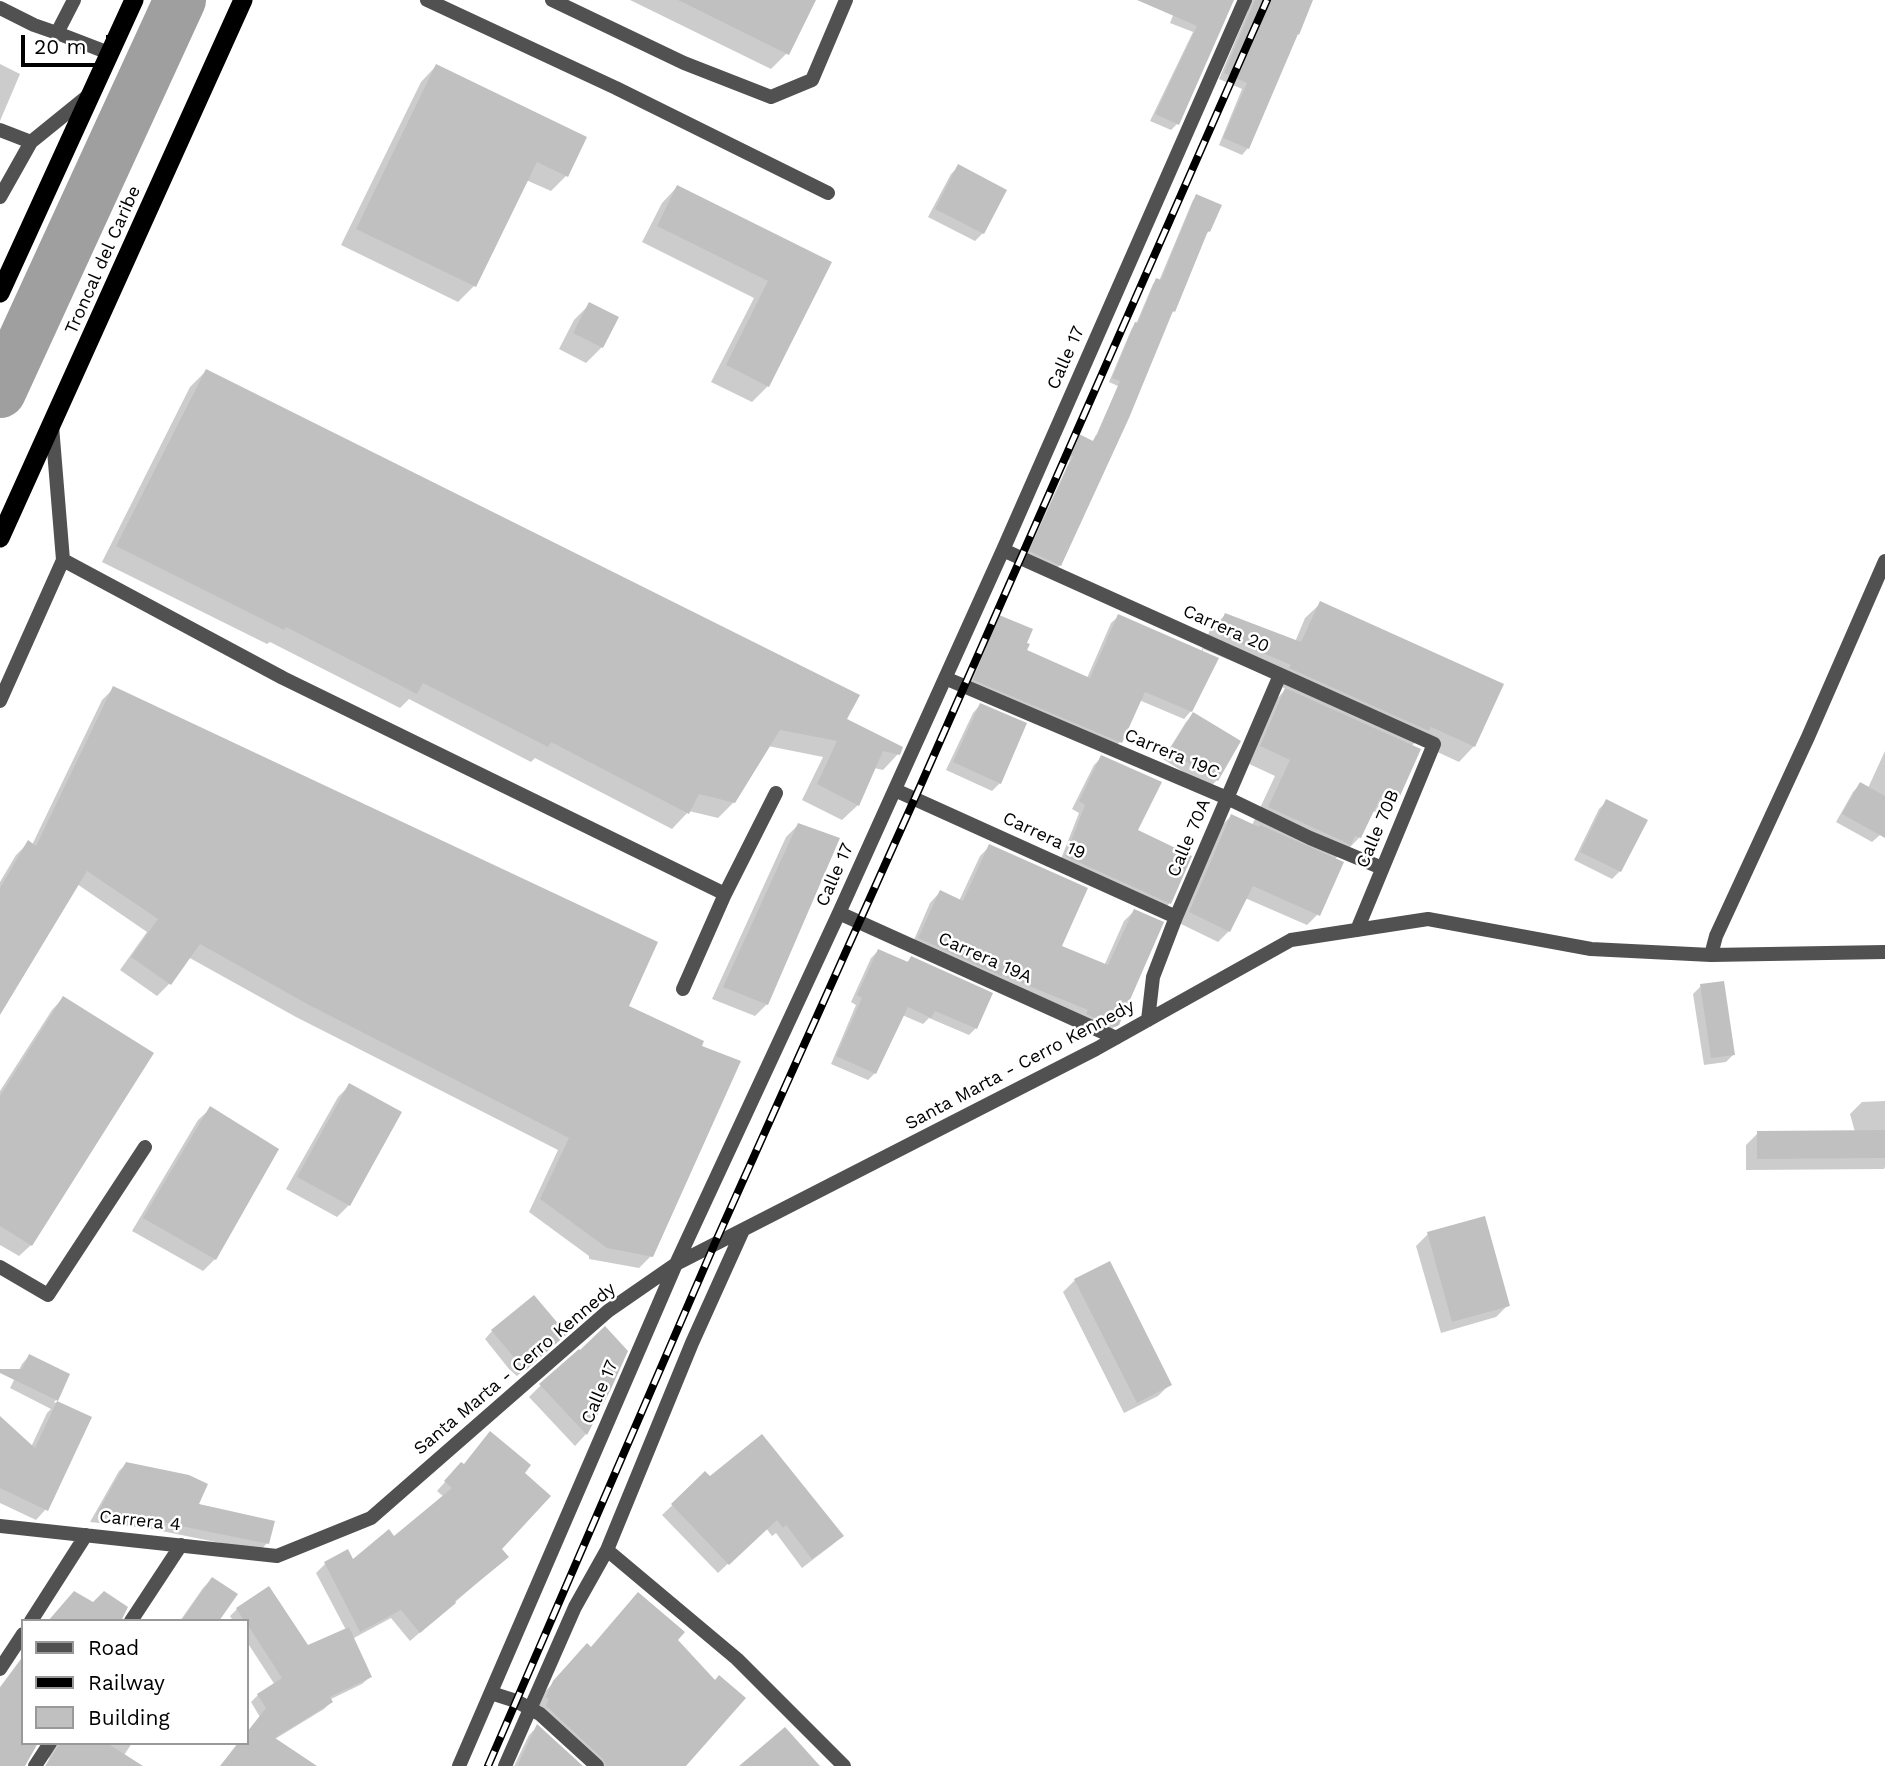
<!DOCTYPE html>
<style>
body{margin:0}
#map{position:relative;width:1885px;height:1766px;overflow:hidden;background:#fff;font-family:"Work Sans",sans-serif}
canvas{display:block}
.legend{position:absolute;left:21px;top:1619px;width:228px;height:126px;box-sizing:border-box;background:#fff;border:2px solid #999;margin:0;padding:9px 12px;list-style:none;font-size:21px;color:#000}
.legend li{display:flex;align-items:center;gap:14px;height:35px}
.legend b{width:35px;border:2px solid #999}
.scale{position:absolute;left:21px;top:35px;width:89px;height:32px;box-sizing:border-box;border:4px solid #000;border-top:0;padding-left:9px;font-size:21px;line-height:24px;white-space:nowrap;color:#000;-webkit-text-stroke:5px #fff;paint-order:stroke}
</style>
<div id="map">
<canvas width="1885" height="1766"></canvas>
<ul class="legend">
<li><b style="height:9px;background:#515151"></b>Road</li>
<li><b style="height:9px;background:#000"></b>Railway</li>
<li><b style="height:19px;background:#c0c0c0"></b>Building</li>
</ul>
<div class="scale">20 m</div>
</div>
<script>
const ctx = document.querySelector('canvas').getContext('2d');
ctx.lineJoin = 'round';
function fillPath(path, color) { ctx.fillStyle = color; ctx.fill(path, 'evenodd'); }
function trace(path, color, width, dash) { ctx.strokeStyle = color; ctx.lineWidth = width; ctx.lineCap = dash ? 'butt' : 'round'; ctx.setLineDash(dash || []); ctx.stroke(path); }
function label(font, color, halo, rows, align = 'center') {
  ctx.font = font + ' "Work Sans",sans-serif'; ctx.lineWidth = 5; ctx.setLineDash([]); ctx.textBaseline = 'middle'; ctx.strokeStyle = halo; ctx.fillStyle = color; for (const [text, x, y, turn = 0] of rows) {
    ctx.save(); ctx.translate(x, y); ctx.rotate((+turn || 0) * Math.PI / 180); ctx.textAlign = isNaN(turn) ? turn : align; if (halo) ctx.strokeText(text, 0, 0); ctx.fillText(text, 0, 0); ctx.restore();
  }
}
fillPath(new Path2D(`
 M630 0H814L787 53 771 69Z
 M1179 0H1233L1177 124 1171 130 1150 121 1193 32 1170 23Z
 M1246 0H1310L1248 148 1242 155 1219 145 1242 89 1219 79 1248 11V1Z
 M0 64 20 74 0 121Z
 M436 66 567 175 551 191 526 180 474 286 458 302 341 245 421 82Z
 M959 166 983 233 975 241 928 217 951 174Z
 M677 187 830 263 768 386 752 402 711 382 754 298 642 242 662 203Z
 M1197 196 1220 206 1209 231 1204 236 1174 311 1169 315 1060 565 1056 569 1026 555 1070 460 1066 459 1075 440 1079 436 1092 442 1095 438 1118 386 1109 382 1132 328 1136 324 1153 284 1157 280 1159 281 1193 200Z
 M590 304 602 347 586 363 559 349 574 320Z
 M206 371 845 720 898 754 883 770 874 768 858 805 842 820 802 800 823 757 768 746 734 802 718 818 689 811 672 829 535 758 531 762 409 699 400 708 270 642 267 644 102 562 190 387Z
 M1321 603 1474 746 1459 762 1416 742 1411 746 1399 794 1382 811 1371 812 1360 837 1344 853 1342 852 1334 860 1318 914 1307 925 1245 898 1229 931 1218 942 1179 923 1220 827 1231 816 1252 825 1275 776 1245 762 1270 706 1286 689 1276 684 1277 680 1203 649 1191 711 1184 719 1139 700 1120 742 1113 749 967 687 992 625 1000 617 1025 651 1087 678 1111 623 1119 616 1201 652 1210 630 1225 615 1295 642 1305 618Z
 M114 688 626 1007 651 1256 639 1268 589 1259V1256L529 1212 558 1150 296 1017 188 957 169 984 157 996 120 970 147 932 77 884 0 1012V882L16 855 28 843 32 845 102 700Z
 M980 705 1000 783 992 791 946 770 973 713Z
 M1194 714 1217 780 1209 788 1163 759 1186 722Z
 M1885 751V826L1880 835 1872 842 1836 822 1853 792 1860 784 1868 788Z
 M1102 757 1170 903 1162 911 1059 864 1079 813 1072 809 1094 765Z
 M1607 801 1620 871 1612 879 1574 860 1599 809Z
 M798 825 767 1004 755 1016 712 999 786 837Z
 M990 846 1060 947 1104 966 1124 921 1134 911 1117 1024 1106 1035 910 949 930 903 940 892 959 901 980 856Z
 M878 951 906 963 911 958 976 1028 969 1035 929 1018 923 1024 902 1015 875 1073 868 1080 831 1064 856 1005 851 1002 871 958Z
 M1701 986 1734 1054 1726 1062 1704 1065 1693 994Z
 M63 998 31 1245 19 1256 0 1245V1091L52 1010Z
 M350 1085 349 1205 337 1217 286 1189 338 1097Z
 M1885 1101V1167L1884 1169 1746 1170V1145L1758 1133 1855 1132 1850 1114 1862 1102Z
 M210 1109 215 1259 203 1271 132 1231 198 1120Z
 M1428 1234 1508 1305 1496 1317 1441 1333 1416 1246Z
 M1075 1280 1170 1384 1158 1396 1124 1413 1063 1292Z
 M492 1331 557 1342 517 1376 509 1369 485 1339Z
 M29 1356 56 1400 54 1402 89 1418 46 1509 36 1520 0 1503V1428L31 1447 47 1413 51 1409 10 1388 22 1364Z
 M541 1385 610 1388 586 1434 575 1446 529 1397Z
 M126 1464 196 1505 267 1543 260 1551 137 1526 136 1527 90 1522 119 1471Z
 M453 1473H522L500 1549 507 1557 410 1641 391 1618 352 1639 370 1677 362 1684 329 1700 331 1702 324 1709 275 1739 286 1766H221L247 1743V1733L260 1717 251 1702 258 1695 275 1685 247 1642V1621H233L230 1616 237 1609 307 1647 346 1630 316 1573 325 1564 353 1561 394 1539 444 1497 437 1491Z
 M705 1474 841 1536 832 1545 802 1568 776 1533 772 1536 766 1528 718 1573 662 1515Z
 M212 1579 217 1621H180L203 1588Z
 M675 1640 684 1766H602L537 1707 543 1694 577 1656 590 1649Z
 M23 1656V1743L25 1766H0V1687Z
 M537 1727 580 1766H514L529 1735Z
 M42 1743H132L117 1766H45L49 1759 50 1749Z`), '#0003');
trace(new Path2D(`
 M0 392 180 0`), '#9f9f9f', 52);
fillPath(new Path2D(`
 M678 0H816L789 55Z
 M1137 0H1234L1179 125 1155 114 1197 26Z
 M1255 0H1313L1299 35 1298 34 1249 149 1223 138 1247 83 1224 73Z
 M436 64 587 137 568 177 537 162 476 287 356 229Z
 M958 164 1007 190 984 234 935 209Z
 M677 185 832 262 769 387 726 365 768 281 657 226Z
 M1196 194 1222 205 1210 232 1208 231 1175 312 1173 311 1129 418 1061 566 1029 551 1073 456 1069 455 1079 434 1093 441 1096 435H1097L1120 381 1112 378 1135 322 1138 323 1156 278 1161 280Z
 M589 302 619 317 603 348 573 333Z
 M206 369 860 695 847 719 903 747 900 755 883 751 859 806 817 784 837 741 780 730 735 803 699 794 689 814 551 742 548 747 423 683 417 694 286 627 284 630 116 546Z
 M1320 601 1504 684 1475 747 1431 727 1429 731 1289 668 1291 665 1216 633 1225 613 1301 642Z
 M1118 614 1219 658 1192 712 1145 692 1122 743 973 680 999 615 1033 629 1027 643 1030 644 1027 650 1090 678Z
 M113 686 658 942 629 1006 704 1041 702 1046 741 1061 653 1257 607 1248 540 1199 569 1138 309 1005 200 944 171 985 131 957 158 919 87 871 0 1015V888L28 840 36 846Z
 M1285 688 1421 749 1400 796 1380 798 1361 838 1355 836 1351 845 1268 807 1290 760 1260 746Z
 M980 703 1027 723 1001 784 953 762Z
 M1193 712 1241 741 1218 781 1169 751Z
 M1101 755 1162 782 1138 830 1192 856 1171 904 1065 856 1085 805 1079 801Z
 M1860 782 1885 796V838L1842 814Z
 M1606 799 1648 820 1621 872 1580 852Z
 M1231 814 1259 827 1260 825 1344 862 1320 916 1253 886 1230 932 1189 912Z
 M798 823 840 838 768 1005 723 987Z
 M989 844 1088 888 1062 946 1108 965 1134 909 1164 922 1119 1025 1115 1027 1086 1014 1088 1010 1002 975 1001 976 918 938 940 890 963 901Z
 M878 949 908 962 911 956 993 993 977 1029 935 1011 931 1018 908 1007 876 1074 836 1056 862 998 857 995Z
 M1724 981 1735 1055 1711 1058 1700 984Z
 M63 996 154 1053 32 1246 0 1226V1096Z
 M349 1083 402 1112 350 1206 297 1177Z
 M210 1106 279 1149 216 1260 143 1218Z
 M1885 1130V1158L1757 1159V1131Z
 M1485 1216 1510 1306 1452 1322 1427 1232Z
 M1110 1261 1172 1385 1137 1403 1074 1279Z
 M534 1295 567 1334 526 1370 517 1361 491 1330Z
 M605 1326 628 1351 611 1389 587 1435 539 1384 579 1349 580 1350Z
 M29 1354 70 1374 58 1401 0 1373V1369H22Z
 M57 1401 92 1417 48 1511 0 1488V1416L35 1448Z
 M490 1431 531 1465 525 1473 551 1496 502 1549 509 1557 455 1601 456 1603 420 1633 401 1610 360 1632 324 1562 348 1549 353 1559 389 1529 394 1536 452 1488 444 1481 461 1462 464 1464Z
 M762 1434 844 1536 812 1559 786 1525 783 1528 777 1520 729 1565 671 1504 705 1471 710 1476Z
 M126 1462 189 1475 208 1484 199 1504 275 1521 269 1544 146 1519 145 1520 96 1515Z
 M212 1577 238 1594 219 1621H181Z
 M269 1586 308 1645 349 1627 372 1677 330 1697 333 1702 275 1738 317 1766H220L238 1743H247V1732L266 1708 257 1694 282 1678 247 1624V1621H244L236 1608Z
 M74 1591 93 1602 104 1591 128 1607 121 1621H48Z
 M638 1592 685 1632 678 1640 715 1680 719 1675 746 1698 686 1766H606L603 1759 546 1706 549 1699 546 1697 553 1681 587 1643 591 1647Z
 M23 1657V1743H38L25 1766H0V1688Z
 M537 1724 583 1766H517Z
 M785 1727 820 1766H739Z
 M60 1743H107L143 1766H46Z`), '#c0c0c0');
trace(new Path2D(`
 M74 0 57 33 109 53
 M427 0 616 88 828 193
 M552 0 684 63 771 97 812 80 846 0
 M0 8 34 25 57 33
 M63 560 283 678 725 894
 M0 701 63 560 52 426
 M683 989 725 894 776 793
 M0 1267 48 1295 145 1147`), '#515151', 14);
trace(new Path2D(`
 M0 130 31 142
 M0 197 31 142 89 95
 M1003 550 1434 744 1357 930
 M945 678 1227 798 1310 838 1382 868
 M895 790 1176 917
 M839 913 1116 1038
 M1711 955 1716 936 1808 737 1885 561
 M1148 1020 1153 977 1176 917 1280 675
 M0 1526 277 1556 371 1518 608 1311 676 1264 1096 1049 1291 940 1428 919 1591 949 1711 955 1885 952
 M607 1550 692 1343 743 1230
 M31 1621 86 1535
 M131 1621 181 1545
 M0 1669 23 1634
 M491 1693 516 1701 540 1714 597 1766
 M35 1766 50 1743
 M459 1766 676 1264 839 913 1003 550 1245 0
 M505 1766 575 1607 607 1550 737 1659 844 1766`), '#515151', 14);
trace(new Path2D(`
 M0 293 134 0
 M0 538 243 0`), '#000', 19);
const rail = new Path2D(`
 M488 1766 715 1243 915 798 1267 0`);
trace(rail, '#000', 8);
trace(rail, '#fff', 5, [16]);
label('18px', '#000', '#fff', [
 ["Troncal del Caribe",103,260,-66],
 ["Calle 17",1066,358,-66],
 ["Carrera 20",1226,629,24],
 ["Carrera 19C",1172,754,23],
 ["Calle 70B",1378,829,-67],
 ["Carrera 19",1044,836,25],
 ["Calle 70A",1189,838,-67],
 ["Calle 17",835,875,-66],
 ["Carrera 19A",985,958,24],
 ["Santa Marta - Cerro Kennedy",1020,1065,-28],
 ["Santa Marta - Cerro Kennedy",515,1369,-40],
 ["Calle 17",600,1392,-67],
 ["Carrera 4",140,1521,6]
]);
</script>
